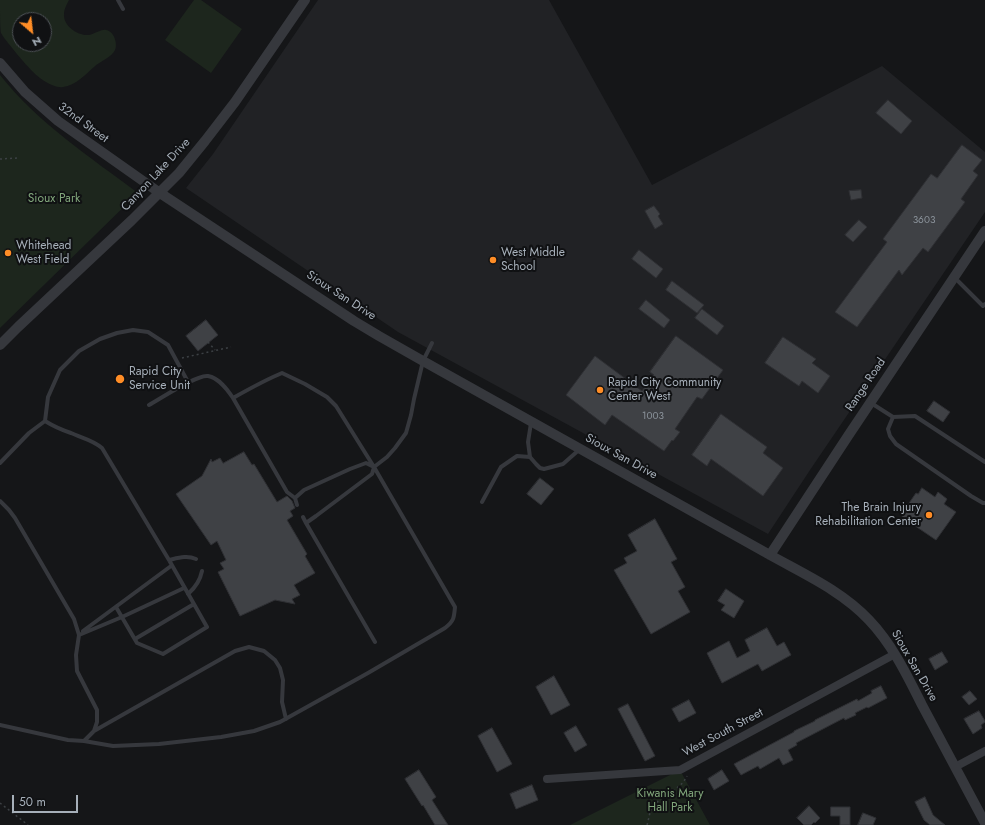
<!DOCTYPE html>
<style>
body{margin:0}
#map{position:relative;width:985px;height:825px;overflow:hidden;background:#151618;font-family:Jost,sans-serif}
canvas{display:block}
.north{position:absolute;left:12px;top:12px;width:40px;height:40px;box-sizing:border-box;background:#101113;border:1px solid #4c5055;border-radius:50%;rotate:152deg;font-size:11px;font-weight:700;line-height:16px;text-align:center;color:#a6afb9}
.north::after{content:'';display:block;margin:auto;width:14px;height:18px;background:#ff8d26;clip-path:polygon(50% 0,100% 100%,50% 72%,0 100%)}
.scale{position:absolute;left:12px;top:795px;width:66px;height:18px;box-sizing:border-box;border:2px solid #a6afb9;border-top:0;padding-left:5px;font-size:12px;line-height:14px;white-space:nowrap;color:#a6afb9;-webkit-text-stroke:3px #101113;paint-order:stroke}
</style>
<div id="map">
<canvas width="985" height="825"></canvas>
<div class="north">N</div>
<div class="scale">50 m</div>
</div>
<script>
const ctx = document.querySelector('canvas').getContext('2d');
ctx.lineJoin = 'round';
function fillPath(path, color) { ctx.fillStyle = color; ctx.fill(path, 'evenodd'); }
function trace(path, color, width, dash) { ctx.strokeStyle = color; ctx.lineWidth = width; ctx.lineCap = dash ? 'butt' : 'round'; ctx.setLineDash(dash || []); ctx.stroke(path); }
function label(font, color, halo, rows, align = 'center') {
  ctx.font = font + ' Jost,sans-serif'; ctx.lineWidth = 4; ctx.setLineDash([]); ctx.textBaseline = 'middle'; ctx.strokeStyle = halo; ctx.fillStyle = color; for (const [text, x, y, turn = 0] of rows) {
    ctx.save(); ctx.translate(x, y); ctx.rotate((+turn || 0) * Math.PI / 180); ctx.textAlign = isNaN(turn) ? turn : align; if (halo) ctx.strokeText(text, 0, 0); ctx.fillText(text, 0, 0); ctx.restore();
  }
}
fillPath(new Path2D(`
 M318 0H549L652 185 882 66 985 152V212L810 470 768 534 398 332 186 188 213 154Z`), '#212225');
fillPath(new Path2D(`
 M0 0H69C67 4 64 9 64 14 63 26 78 36 89 35 95 34 101 29 106 30 114 31 118 44 115 50 112 57 99 62 94 67 85 75 76 85 63 87 58 88 51 85 46 82 33 75 18 55 8 43 6 40 3 37 1 33 0 29 0 7 0 0ZM20 20H44V44H20Z
 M194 0H201L242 29 211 73 165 40Z
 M0 75C38 123 90 157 138 193L0 328Z
 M680 770 710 825H570Z`), '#1d261d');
const building = new Path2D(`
 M888 100 912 121 901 134 876 113Z
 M962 145 982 160 973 171 978 175 961 199 965 202 928 252 923 248 902 275 899 270 857 327 835 312 887 242 883 239 931 174 937 178Z
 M861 190 862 198 851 200 849 191Z
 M654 206 660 214 658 216 663 224 655 229 645 211Z
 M859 220 867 227 853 242 845 235Z
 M639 250 663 269 656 278 632 259Z
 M672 281 704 305 697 313 666 290Z
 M646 300 670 320 664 328 639 309Z
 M702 309 724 326 717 335 695 318Z
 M206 320 218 335 198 351 186 336Z
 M676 336 723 370 702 399 697 397 675 429 680 432 673 441 672 440 664 451 612 415 605 425 566 395 595 356 642 391 654 375 650 372Z
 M783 337 816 359 812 363 830 376 818 393 802 381 799 386 765 363Z
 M934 401 950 412 943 422 927 411Z
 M721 414 767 447 763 453 783 468 763 496 711 459 707 466 692 455Z
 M244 452 252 465 254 464 277 502 287 496 292 501 295 508 290 511 293 516 287 520 307 554 305 556 315 573 294 585 300 595 292 599 295 604 275 600 240 616 218 572 224 569 220 563 226 560 217 541 211 545 176 494 202 476 211 459 212 462 220 458 223 463Z
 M540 478 554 489 541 505 527 494Z
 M922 488 935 497 938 492 947 499 944 504 956 512 936 540 902 517 907 510 905 509 916 493 918 494Z
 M655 519 677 559 671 562 685 587 678 591 690 612 651 634 614 570 627 563 624 558 637 551 628 535Z
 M726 589 744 601 734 618 721 610 725 605 718 601Z
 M767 628 777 646 784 642 791 655 762 671 758 664 722 683 707 653 729 641 737 658 750 651 745 640Z
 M942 652 948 662 935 670 929 659Z
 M554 676 570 705 551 715 536 687Z
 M881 686 887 698 868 708 867 707 855 713 856 715 845 720 844 718 796 743 797 745 788 750 793 760 783 765 779 758 760 769 758 766 741 775 734 764 794 732V731L815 721V720L857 699 858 701 872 693 871 691Z
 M970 691 977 699 969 705 962 697Z
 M689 700 696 713 679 722 672 709Z
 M628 704 655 756 645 761 618 709Z
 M979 711 985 721V722L981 725 982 728 973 734 964 719Z
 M576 726 587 745 575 752 564 733Z
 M492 728 512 764 497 772 478 736Z
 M419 770 436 797 432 800 448 825H435L423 805 422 806 405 779Z
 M722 770 729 781 714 790 708 779Z
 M532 785 538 800 516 809 510 794Z
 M925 797 933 815 945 825H930L924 820 915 802Z
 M809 806 820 818 815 823 814 822 811 825H804L797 818Z
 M831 807H850V825H840V816H831Z
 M863 813 876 818 873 825H858Z`);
fillPath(building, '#3f4145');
trace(building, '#2f3034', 1);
trace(new Path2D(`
 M0 159 18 158
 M208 342 215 350
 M182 358 231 347
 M0 803 28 825
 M647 825C649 819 649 812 653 807 662 794 680 791 687 776`), '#3c4044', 1.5, [2, 3]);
trace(new Path2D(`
 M118 0 123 9
 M954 278 958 281 983 306 985 304
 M233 398 287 492 295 498
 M871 403 893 417 915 416 985 462
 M149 405C160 399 197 374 208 376 219 378 227 389 233 398 249 389 265 380 282 373L305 384 327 397 336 406 374 467
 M893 417 888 429 890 436 896 444 971 496 983 503H985
 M45 421C53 426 62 430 71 433 82 438 93 440 102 448L169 560 207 627 163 654 137 643 116 607
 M531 423 528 442 530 457 536 464 540 468 544 469 563 464 580 449
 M0 463 29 433 45 421 48 397 60 370 79 351 100 339 117 333 133 330 148 332 168 345 188 382
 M0 501 9 510 15 518 74 619 79 635 76 655 77 671 97 710V722L94 731
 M482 502 501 467 517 456 530 457
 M297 505 295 498 304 490 350 469 366 463 374 467 372 474 316 516 306 523 303 517
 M306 523 375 642
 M169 560C178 558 187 555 196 559
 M188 594C196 587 200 581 202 571
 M83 631 171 566
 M79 635 122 617 184 588
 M135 639 194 604
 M0 725 68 740 84 741 113 746 159 744 221 737 254 731 280 722 368 673 445 628C454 621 454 618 455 607L374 467 387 457 395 448 406 433 411 415 414 399 423 361 432 343
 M84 741 94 731 235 651 249 647 264 651 275 660 280 668 283 680 282 702 286 719`), '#36383d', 4);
trace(new Path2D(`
 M955 767 985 751
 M547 779 680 770 895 654`), '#36383d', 8);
trace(new Path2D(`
 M0 63 25 92 58 121 160 193 354 321 379 336 423 361 770 555C804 574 842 591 869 620 892 644 907 675 922 705 943 744 964 784 985 823
 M0 345 18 327 132 220 179 173 205 141 235 102 305 0
 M770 555 848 436 985 231`), '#36383d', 10);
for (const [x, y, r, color] of [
 [8,253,4,"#ff8d26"],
 [493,260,4,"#ff8d26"],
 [120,379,5,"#ff8d26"],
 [600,390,4,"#ff8d26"],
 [929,515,4,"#ff8d26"]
]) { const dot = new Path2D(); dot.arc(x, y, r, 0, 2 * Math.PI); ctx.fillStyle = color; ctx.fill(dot); trace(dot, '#101113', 1.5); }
label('10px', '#8c949c', null, [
 ["3603",924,221],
 ["1003",653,417]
]);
label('12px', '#a6afb9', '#101113', [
 ["32nd Street",83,123,36],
 ["Canyon Lake Drive",156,175,-47],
 ["Sioux San Drive",341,296,33],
 ["Range Road",866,385,-56],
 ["Sioux San Drive",621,457,29],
 ["Sioux San Drive",914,666,60],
 ["West South Street",723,733,-28]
]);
label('12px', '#81a67b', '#101113', [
 ["Sioux Park",54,199],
 ["Kiwanis Mary",670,794],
 ["Hall Park",670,808]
]);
label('12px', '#a6afb9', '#101113', [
 ["Whitehead",16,246],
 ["West Field",16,260],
 ["West Middle",501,253],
 ["School",501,267],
 ["Rapid City",129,372],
 ["Service Unit",129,386],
 ["Rapid City Community",608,383],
 ["Center West",608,397],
 ["The Brain Injury",921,508,"right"],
 ["Rehabilitation Center",921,522,"right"]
], 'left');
</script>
